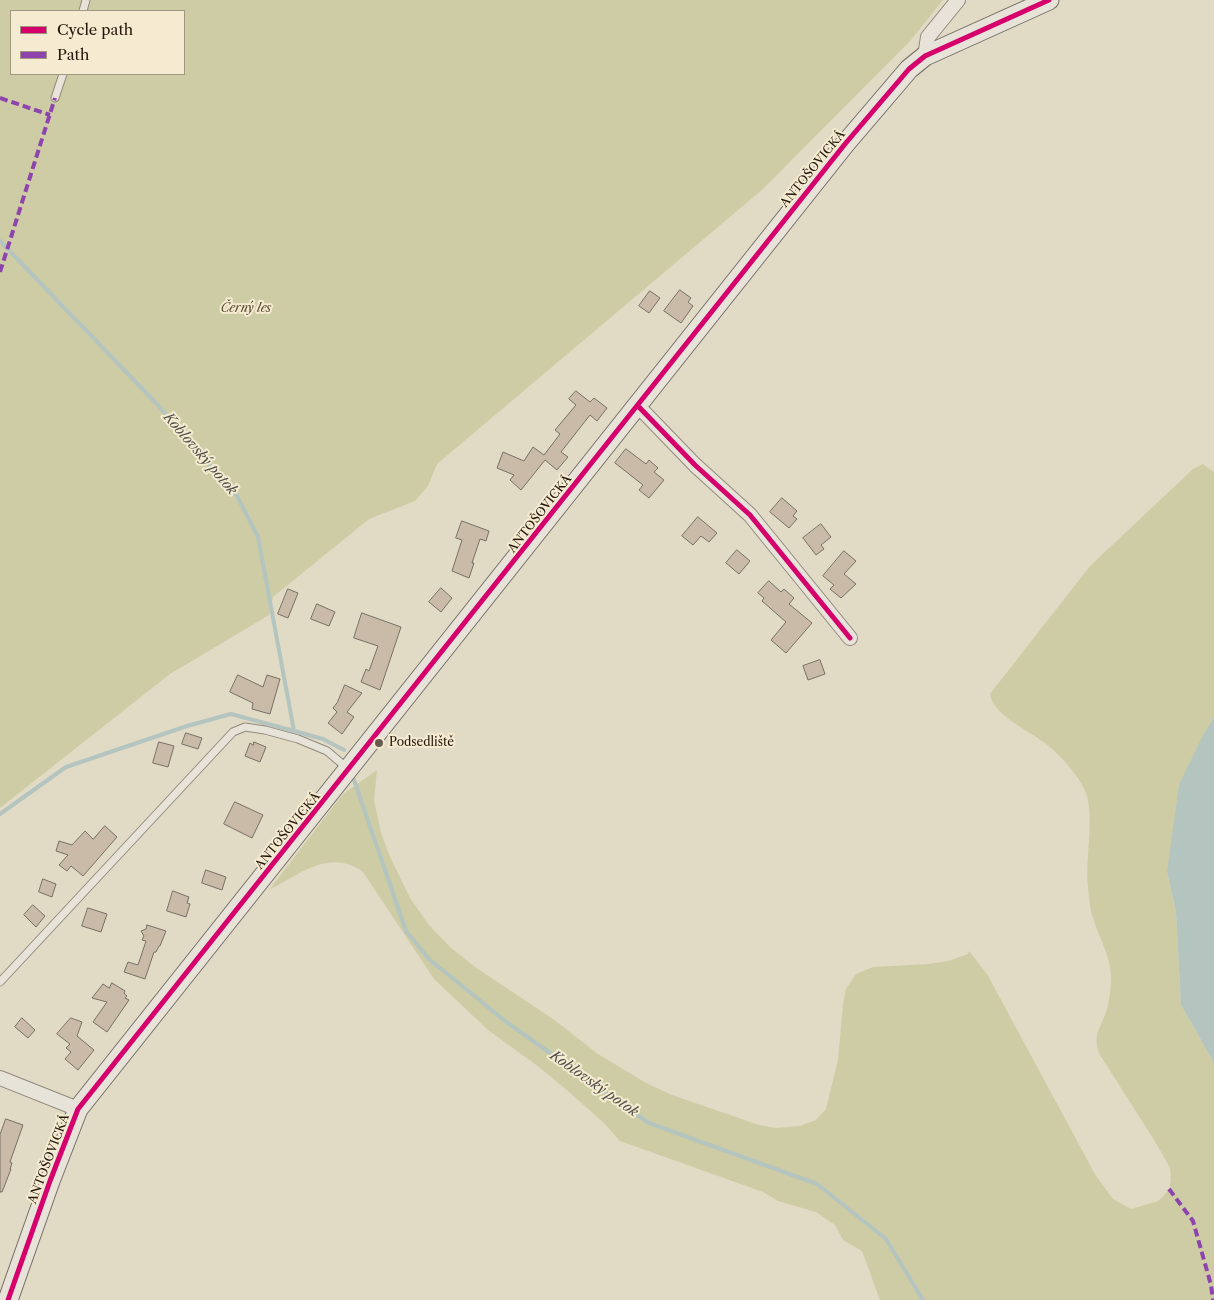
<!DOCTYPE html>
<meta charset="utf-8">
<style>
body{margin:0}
#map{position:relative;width:1214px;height:1300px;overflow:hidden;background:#e1dac5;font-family:"Libre Caslon Text",serif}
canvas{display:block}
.legend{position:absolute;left:10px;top:10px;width:175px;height:65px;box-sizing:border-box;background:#f4ebd1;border:1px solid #a29683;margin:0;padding:6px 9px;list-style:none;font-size:15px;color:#28170d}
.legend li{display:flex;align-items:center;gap:10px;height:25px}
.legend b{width:25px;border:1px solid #a29683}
</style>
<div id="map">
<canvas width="1214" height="1300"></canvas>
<ul class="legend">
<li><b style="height:6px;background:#d6006c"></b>Cycle path</li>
<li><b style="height:6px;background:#8e44ad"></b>Path</li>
</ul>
</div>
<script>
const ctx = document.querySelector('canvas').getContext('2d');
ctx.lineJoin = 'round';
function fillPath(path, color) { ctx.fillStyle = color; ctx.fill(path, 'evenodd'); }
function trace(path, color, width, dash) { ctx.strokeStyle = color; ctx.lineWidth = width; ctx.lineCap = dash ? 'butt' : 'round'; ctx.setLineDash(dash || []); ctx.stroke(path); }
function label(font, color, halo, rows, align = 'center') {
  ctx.font = font + ' "Libre Caslon Text",serif'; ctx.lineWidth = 4; ctx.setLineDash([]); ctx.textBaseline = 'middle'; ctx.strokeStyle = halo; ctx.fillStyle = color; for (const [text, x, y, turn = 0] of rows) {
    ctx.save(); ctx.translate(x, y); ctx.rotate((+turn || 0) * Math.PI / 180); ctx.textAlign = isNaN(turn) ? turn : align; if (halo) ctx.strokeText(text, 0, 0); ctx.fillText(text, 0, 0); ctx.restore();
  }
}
fillPath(new Path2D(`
 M0 0H943L911 40 763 189 437 464 428 486 415 501 369 519 273 597 269 615 170 674 0 808ZM11 11H184V74H11Z
 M1203 464 1214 472V717L1202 737 1167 872 1176 912 1181 1005 1214 1063V1300H880L862 1251 843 1240 835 1225 816 1212 778 1201 763 1192 620 1141 604 1123 569 1092 539 1067 488 1030 434 979 363 872C329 848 301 874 269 890L343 794 377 770 374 800 381 833 390 857 410 898 428 924 450 947 475 967 553 1019 598 1054 646 1083 672 1095 759 1125 776 1128 799 1126 816 1120 826 1109 838 1060 843 1004 846 989 856 974 873 967 928 964 948 961 968 954 969 951 987 974 1096 1176 1113 1199 1131 1209 1158 1201 1164 1195 1169 1189 1171 1181 1170 1168 1156 1143 1100 1055C1092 1035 1100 1030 1106 1012 1110 1000 1111 987 1111 975 1110 956 1100 939 1094 921 1090 911 1089 898 1088 887 1085 859 1094 823 1087 796 1082 778 1059 754 1045 743 1029 731 993 715 990 694L1090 566 1193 469Z`), '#cecca5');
fillPath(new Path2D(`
 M1214 717V1063L1181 1005 1176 912 1167 872 1179 785 1202 737Z`), '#b4c4be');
trace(new Path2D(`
 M0 241 155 402 237 496 258 537 294 731 323 739 344 750
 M353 777 406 931 429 959 505 1021 649 1123 817 1184 886 1239 923 1300
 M0 814 66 767 187 726 231 714 294 731`), '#b4c4be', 4);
const building = new Path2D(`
 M680 290 691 298 688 302 693 306 681 323 664 311Z
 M650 291 660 298 649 313 639 306Z
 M576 391 590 402 594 398 607 408 597 421 590 415 561 452 568 457 557 470 545 460 521 490 510 480 514 475 497 468 503 452 524 461 533 447 544 455 560 434 555 430 576 405 569 399Z
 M626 449 646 464 649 460 658 468 654 472 664 480 649 498 639 490 643 485 615 463Z
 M782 498 797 511 793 516 797 519 789 528 770 512Z
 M698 517 717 533 709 542 701 536 693 545 682 536Z
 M462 521 489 531 486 541 480 539 472 563H474L469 578 452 571 462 540 456 538Z
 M821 524 831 537 821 545 824 549 816 555 803 538Z
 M737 550 750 561 739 574 726 563Z
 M844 551 856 561 844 574 856 584 841 598 830 589 834 585 823 576Z
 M769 581 781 592 784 589 794 598 789 604 812 623 786 653 771 640 786 622 762 601 764 598 758 593Z
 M441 588 452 598 441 612 429 602Z
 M288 589 298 593 288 618 278 614Z
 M317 604 335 612 329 626 311 619Z
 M362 613 401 627 380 690 361 682 366 669 369 671 378 646 354 638Z
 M820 660 825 674 808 680 803 666Z
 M238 675 263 687 267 675 280 679 270 714 252 709 253 703 230 692Z
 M345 685 362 693 347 712 354 717 342 734 328 723 337 712 333 708 337 703Z
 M186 733 202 738 198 749 182 744Z
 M159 742 174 746 168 767 153 763Z
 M254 742 266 747 260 762 245 756 250 743 253 745Z
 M235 802 263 815 252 838 224 824Z
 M105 826 117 837 83 876 71 866 67 871 59 865 68 855 56 851 59 841 72 845 85 831 93 839Z
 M206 870 226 877 222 890 202 883Z
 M43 879 56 884 52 897 39 892Z
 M173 891 189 897 187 903 190 904 186 917 167 911Z
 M33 905 45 916 36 927 24 915Z
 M88 908 107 914 101 932 82 926Z
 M147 925 166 931 160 946H159L156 952H154L145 979 124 972 128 962 138 965 146 941 142 940 144 936 141 931 146 929Z
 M112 983 125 991 124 993 127 996 125 998 129 1000 107 1032 93 1022 107 1002 92 998 103 984 109 988Z
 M22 1018 35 1030 28 1038 15 1027Z
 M71 1018 82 1022 77 1036 94 1050 78 1070 65 1059 71 1052 66 1048 70 1044 57 1034Z
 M6 1119 23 1125 10 1162 12 1163 10 1169H11L2 1192H0V1135Z`);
fillPath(building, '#cabba9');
trace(building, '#767065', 1);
const lane = new Path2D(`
 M83 11 86 0
 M55 98 63 74
 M0 982 233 732 245 727 265 730 298 739 327 751 347 768`);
const street = new Path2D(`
 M925 56 928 37 958 0
 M638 406 695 465 750 515 850 638
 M0 1078 78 1109`);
const secondary = new Path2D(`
 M8 1300 50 1181 78 1109 845 144 909 69 925 56 1049 0`);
trace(lane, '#918a7e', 9);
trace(street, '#918a7e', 16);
trace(secondary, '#767065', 21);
trace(lane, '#e8e3d9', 7);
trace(street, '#e8e3d9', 14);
trace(secondary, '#e8e3d9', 19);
trace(new Path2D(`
 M0 98 50 115
 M0 272 55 98
 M1169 1189 1193 1221 1211 1285 1213 1300`), '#8e44ad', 4, [8, 4]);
trace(new Path2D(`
 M638 406 695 465 750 515 850 638
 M8 1300 50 1181 78 1109 845 144 909 69 925 56 1049 0`), '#d6006c', 5);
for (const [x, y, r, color] of [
 [379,743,5,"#695b4d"]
]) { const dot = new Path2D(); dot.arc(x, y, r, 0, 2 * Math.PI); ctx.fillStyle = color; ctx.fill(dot); trace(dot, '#f4ebd1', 2); }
label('12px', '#28170d', '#f4ebd1', [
 ["ANTOŠOVICKÁ",813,169,-51],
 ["ANTOŠOVICKÁ",540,514,-52],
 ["ANTOŠOVICKÁ",288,831,-51],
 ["ANTOŠOVICKÁ",49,1159,-69]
]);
label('italic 12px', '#554a33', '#f4ebd1', [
 ["Černý les",246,309]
]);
label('12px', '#28170d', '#f4ebd1', [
 ["Podsedliště",389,743]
], 'left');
label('italic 14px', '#52504a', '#f4ebd1', [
 ["Koblovský potok",200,454,49],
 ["Koblovský potok",594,1084,35]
]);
</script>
